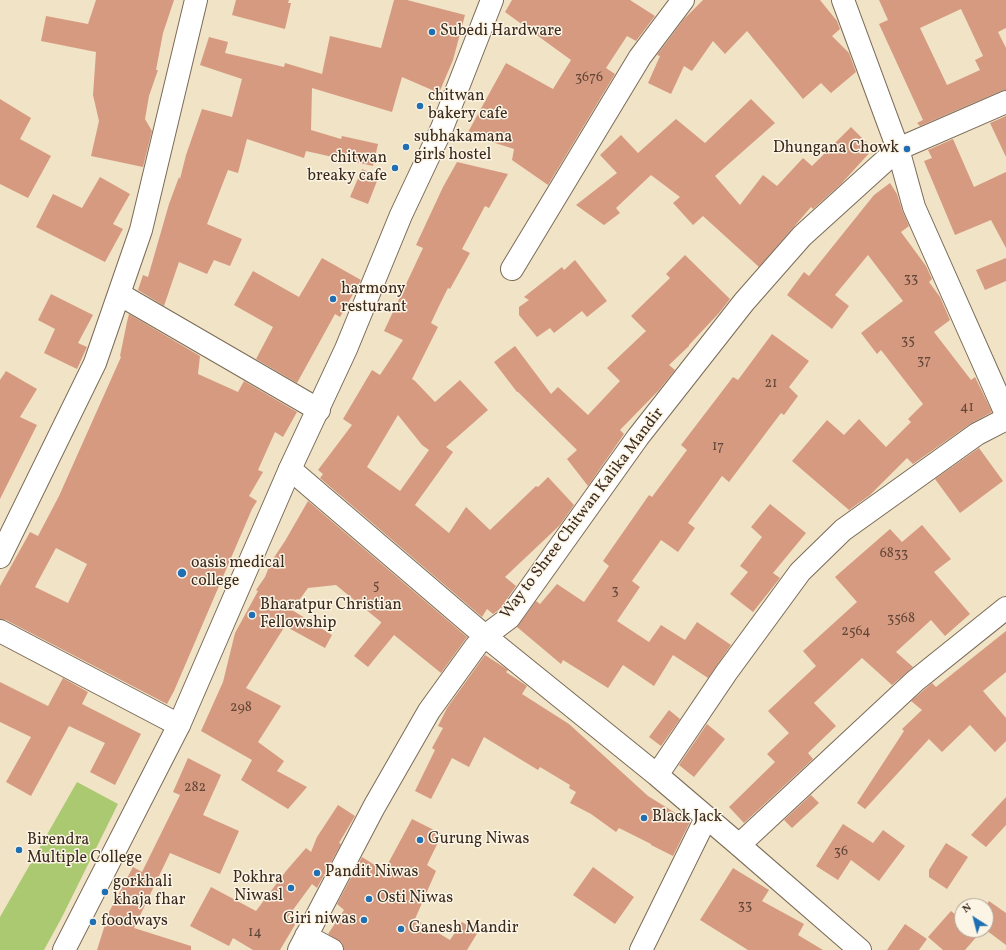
<!DOCTYPE html>
<style>
body{margin:0}
#map{position:relative;width:1006px;height:950px;overflow:hidden;background:#f1e3c5;font-family:Vollkorn,serif}
canvas{display:block}
.north{position:absolute;left:954px;top:898px;width:40px;height:40px;box-sizing:border-box;background:#fcf5e5;border:1px solid #afa495;border-radius:50%;rotate:324deg;font-size:11px;font-weight:700;line-height:16px;text-align:center;color:#3b2a1e}
.north::after{content:'';display:block;margin:auto;width:14px;height:18px;background:#1f6fb2;clip-path:polygon(50% 0,100% 100%,50% 72%,0 100%)}
</style>
<div id="map">
<canvas width="1006" height="950"></canvas>
<div class="north">N</div>
</div>
<script>
const ctx = document.querySelector('canvas').getContext('2d');
ctx.lineJoin = 'round';
function fillPath(path, color) { ctx.fillStyle = color; ctx.fill(path, 'evenodd'); }
function trace(path, color, width, dash) { ctx.strokeStyle = color; ctx.lineWidth = width; ctx.lineCap = dash ? 'butt' : 'round'; ctx.setLineDash(dash || []); ctx.stroke(path); }
function label(font, color, halo, rows, align = 'center') {
  ctx.font = font + ' Vollkorn,serif'; ctx.lineWidth = 3; ctx.setLineDash([]); ctx.textBaseline = 'middle'; ctx.strokeStyle = halo; ctx.fillStyle = color; for (const [text, x, y, turn = 0] of rows) {
    ctx.save(); ctx.translate(x, y); ctx.rotate((+turn || 0) * Math.PI / 180); ctx.textAlign = isNaN(turn) ? turn : align; if (halo) ctx.strokeText(text, 0, 0); ctx.fillText(text, 0, 0); ctx.restore();
  }
}
fillPath(new Path2D(`
 M77 782 118 804 61 919 44 950H0V917Z`), '#aac971');
fillPath(new Path2D(`
 M96 0H174L163 33 156 70H158L149 96 145 119 152 131 143 167 91 156 99 121 93 95 96 52 41 41 46 16 88 24Z
 M236 0H289L288 3H291L285 29 232 15Z
 M394 0H407L465 15 453 60 439 93 402 77 392 112 312 88 311 130 341 139 342 136 378 144 373 166 306 151 304 158 247 139 238 173 228 170 207 224 242 239 230 266 214 260 207 274 179 262 164 306 138 290 143 275 148 277 169 204 179 177 180 179 186 155 202 109 232 117 242 79 200 65 209 37 228 42 225 53 284 67 285 63 322 74 330 36 381 48Z
 M512 0H630L655 16 636 41 627 36 606 68 615 74 548 185 512 160 514 149 467 134 506 63 553 89 571 60 505 12Z
 M703 0H820L837 21 840 29 832 36 849 53 856 72 831 93 821 83 803 99 747 31 725 54 713 41 692 71 684 66 671 94 648 83 660 56 657 55 684 19Z
 M879 0H1006V28L998 32 1006 48V90L1001 91 920 126 917 123 923 120 879 24 888 20ZM961 9 983 56 975 60 980 70 947 85 920 28Z
 M0 99 31 118 20 139 51 156 28 198 0 184Z
 M751 99 775 123 715 176 740 205 763 175 777 186 803 158 812 166 851 127 873 149 841 184 813 209 811 207 759 267 703 216 693 225 673 203 680 197 651 175 616 208 620 213 604 225 576 205 617 173 600 155 621 135 638 153 676 119 705 143Z
 M1006 116V157L990 123Z
 M953 139 974 187 1006 172V248L991 220 955 235 924 161 932 158 928 150Z
 M457 162 508 174 489 208 485 206 462 249 470 253 450 289 448 288 439 306 431 323 438 327 412 379 415 381 435 402 460 380 488 410 446 447 453 452 415 505 449 533 466 507 490 530 536 486 538 487 548 477 574 505 560 525 505 577 516 586 500 609 493 614 487 609 482 617 320 478 323 474 318 470 352 425 343 419 372 370 380 375 403 340 384 331 423 248 416 245 443 187ZM398 415 422 445 429 450 400 491 367 467Z
 M362 169 379 176 368 204 350 197Z
 M100 177 130 194 113 224 123 229 105 262 36 227 53 194 82 208Z
 M890 183 897 194 902 210 909 226 901 232 926 266 932 279 929 282 940 297 950 320 934 332 971 380 975 377 992 412 970 424 913 464 907 458 870 495 849 510 792 461 827 420 844 435 859 419 886 447 911 422 908 419 923 404 881 350 877 354 861 333 903 301 868 255 835 295 849 306 832 329 787 295 804 272 809 276 874 195Z
 M685 255 730 299 719 313 689 345V346L669 365 675 370 659 390 620 430 624 434 588 486 567 459 577 450 518 392H517L494 362 515 346 551 394 558 387 588 415 620 381 607 368 646 331 631 316 670 278 666 274Z
 M322 258 361 280 340 317 335 314 297 383 256 359 273 327 234 305 253 271 299 297Z
 M1006 258V281L985 290 976 270Z
 M575 260 607 301 587 317 582 311 554 333 550 328 537 337 519 315V307L529 300 524 297 562 267 564 270Z
 M51 294 93 315 78 343 87 347 77 369 44 353 55 329 38 320Z
 M129 314 200 356 198 374 238 392 244 381 297 412 283 437 275 432 258 470 263 472 249 496 257 501 252 509 174 691 167 704 6 620 0 619V586L30 532 38 536 59 496 121 357 120 356 127 322ZM56 548 87 564 68 603 35 587Z
 M772 334 809 361 789 387 798 396 784 415 781 413 729 482 722 476 688 523 695 528 678 552 661 540 632 581 640 587 617 621 649 642 661 625 685 640 697 622 731 645 708 678 673 655 654 686 623 665 608 688 563 660 561 664 517 627 536 601 540 604 557 584 584 602 609 566 603 561 649 495 652 497 687 450 681 445 733 377 738 380Z
 M6 371 37 389 20 417 37 425 0 499V380Z
 M979 448 1003 481 960 513 935 479Z
 M308 501 467 637 441 673 394 635 368 667 354 656 381 623V622L336 585 308 588 292 610 332 635 325 648 285 626 246 688 281 706 258 742 284 761 277 771 307 787 288 809 241 780 252 760 201 731 223 682 235 633 258 591 256 590 265 577 271 562 285 541Z
 M770 504 806 533 773 573 780 578 753 612 730 594 748 572 740 566 762 537 751 527Z
 M922 525 951 559 934 572 970 614 945 636 931 620 896 652 913 667 892 685 862 658 814 703 836 726 808 753 813 759 744 823 729 807 775 762 767 754 789 733 768 711 816 666 803 651 857 602 835 577 890 529 902 542Z
 M1006 631V672L983 691 1006 718V741L995 752 970 725 942 752 929 739 865 809 857 803 904 731 902 729 922 710 911 701 932 683 936 687Z
 M485 655 502 666 508 670 506 672 527 686 522 694 569 724 648 796 690 822 673 856 651 845V844L619 828 616 832 591 814 570 803 576 792 569 788 570 785 540 767 538 770 484 737 469 767 452 758 431 799 415 791 435 750 432 748 443 728 438 726 447 708Z
 M63 678 88 692 82 704 141 734 115 785 90 772 105 743 69 726 31 796 6 782 31 737 0 722V682L48 706Z
 M669 710 680 719 661 746 649 737Z
 M707 724 725 739 694 777 679 765Z
 M188 758 221 775 203 815 239 831 220 874 170 853 134 928 191 946V950H97L109 912 133 867 142 872 180 795 173 792Z
 M811 795 819 803 792 828 784 820Z
 M1006 797V825L986 847 971 835Z
 M338 805 355 816 339 843 341 844 317 888 312 884 287 918 296 923 280 950H253L233 938 229 946 190 926 211 887 256 911 286 871 306 848 311 852 317 837Z
 M412 819 442 834 427 865 436 871 415 919 450 940 462 922 478 932 467 950H344L342 943 328 934 344 910 337 904 362 857 384 871Z
 M843 824 873 843 883 830 905 846 879 881 851 860 838 880 816 866Z
 M946 843 968 857 947 889 929 877V870Z
 M593 867 634 897 615 924 573 895Z
 M733 868 769 890 762 901 804 924 798 935 823 950H748L700 920Z
 M989 901 1006 913V945L986 930V906Z
 M951 911 962 920V930H974L979 934 965 950H943L928 937Z
 M905 924 927 939 919 950H887Z`), '#d69a81');
const minor = new Path2D(`
 M843 0 898 149 914 207 1006 414
 M512 269 640 57 683 0
 M119 294 319 410
 M290 469 485 636 657 775 739 845 860 950
 M0 557 95 363 141 230 196 0
 M0 631 179 725
 M657 775 726 673 800 572 843 530 977 434 1006 419
 M739 845 915 681 1006 608
 M306 936 332 950
 M299 950 374 807 429 711 476 646 485 636 509 618 638 437 744 302 802 236 898 149 1006 102
 M641 950 706 818`);
const tertiary = new Path2D(`
 M64 950 179 725 290 469 346 349 401 215 442 128 492 0`);
trace(minor, '#7b6b58', 24);
trace(tertiary, '#7b6b58', 24);
trace(minor, '#fff', 22);
trace(tertiary, '#fff', 22);
for (const [x, y, r, color] of [
 [432,32,4,"#1f6fb2"],
 [420,106,4,"#1f6fb2"],
 [406,147,4,"#1f6fb2"],
 [907,149,4,"#1f6fb2"],
 [395,168,4,"#1f6fb2"],
 [333,299,4,"#1f6fb2"],
 [182,573,5,"#1f6fb2"],
 [252,615,4,"#1f6fb2"],
 [644,818,4,"#1f6fb2"],
 [420,840,4,"#1f6fb2"],
 [19,850,4,"#1f6fb2"],
 [317,873,4,"#1f6fb2"],
 [291,888,4,"#1f6fb2"],
 [105,892,4,"#1f6fb2"],
 [369,899,4,"#1f6fb2"],
 [364,920,4,"#1f6fb2"],
 [93,922,4,"#1f6fb2"],
 [401,929,4,"#1f6fb2"]
]) { const dot = new Path2D(); dot.arc(x, y, r, 0, 2 * Math.PI); ctx.fillStyle = color; ctx.fill(dot); trace(dot, '#fcf5e5', 1.5); }
label('14px', '#624637', null, [
 ["3676",589,78],
 ["33",911,279],
 ["35",908,341],
 ["37",924,361],
 ["21",771,384],
 ["41",967,408],
 ["17",718,447],
 ["6833",894,554],
 ["5",376,586],
 ["3",615,591],
 ["3568",901,619],
 ["2564",856,632],
 ["298",241,708],
 ["282",195,788],
 ["36",841,852],
 ["33",745,906],
 ["14",255,933]
]);
label('16px', '#3b2a1e', '#fcf5e5', [
 ["Subedi Hardware",440,32],
 ["chitwan",428,97],
 ["bakery cafe",428,115],
 ["subhakamana",414,138],
 ["girls hostel",414,156],
 ["Dhungana Chowk",899,149,"right"],
 ["chitwan",387,159,"right"],
 ["breaky cafe",387,177,"right"],
 ["harmony",341,290],
 ["resturant",341,308],
 ["oasis medical",191,564],
 ["college",191,582],
 ["Bharatpur Christian",260,606],
 ["Fellowship",260,624],
 ["Black Jack",652,818],
 ["Gurung Niwas",428,840],
 ["Birendra",27,841],
 ["Multiple College",27,859],
 ["Pandit Niwas",325,873],
 ["Pokhra",283,879,"right"],
 ["Niwasl",283,897,"right"],
 ["gorkhali",113,883],
 ["khaja fhar",113,901],
 ["Osti Niwas",377,899],
 ["Giri niwas",356,920,"right"],
 ["foodways",101,922],
 ["Ganesh Mandir",409,929]
], 'left');
label('16px', '#3b2a1e', '#fcf5e5', [
 ["Way to Shree Chitwan Kalika Mandir",583,514,-53]
]);
</script>
